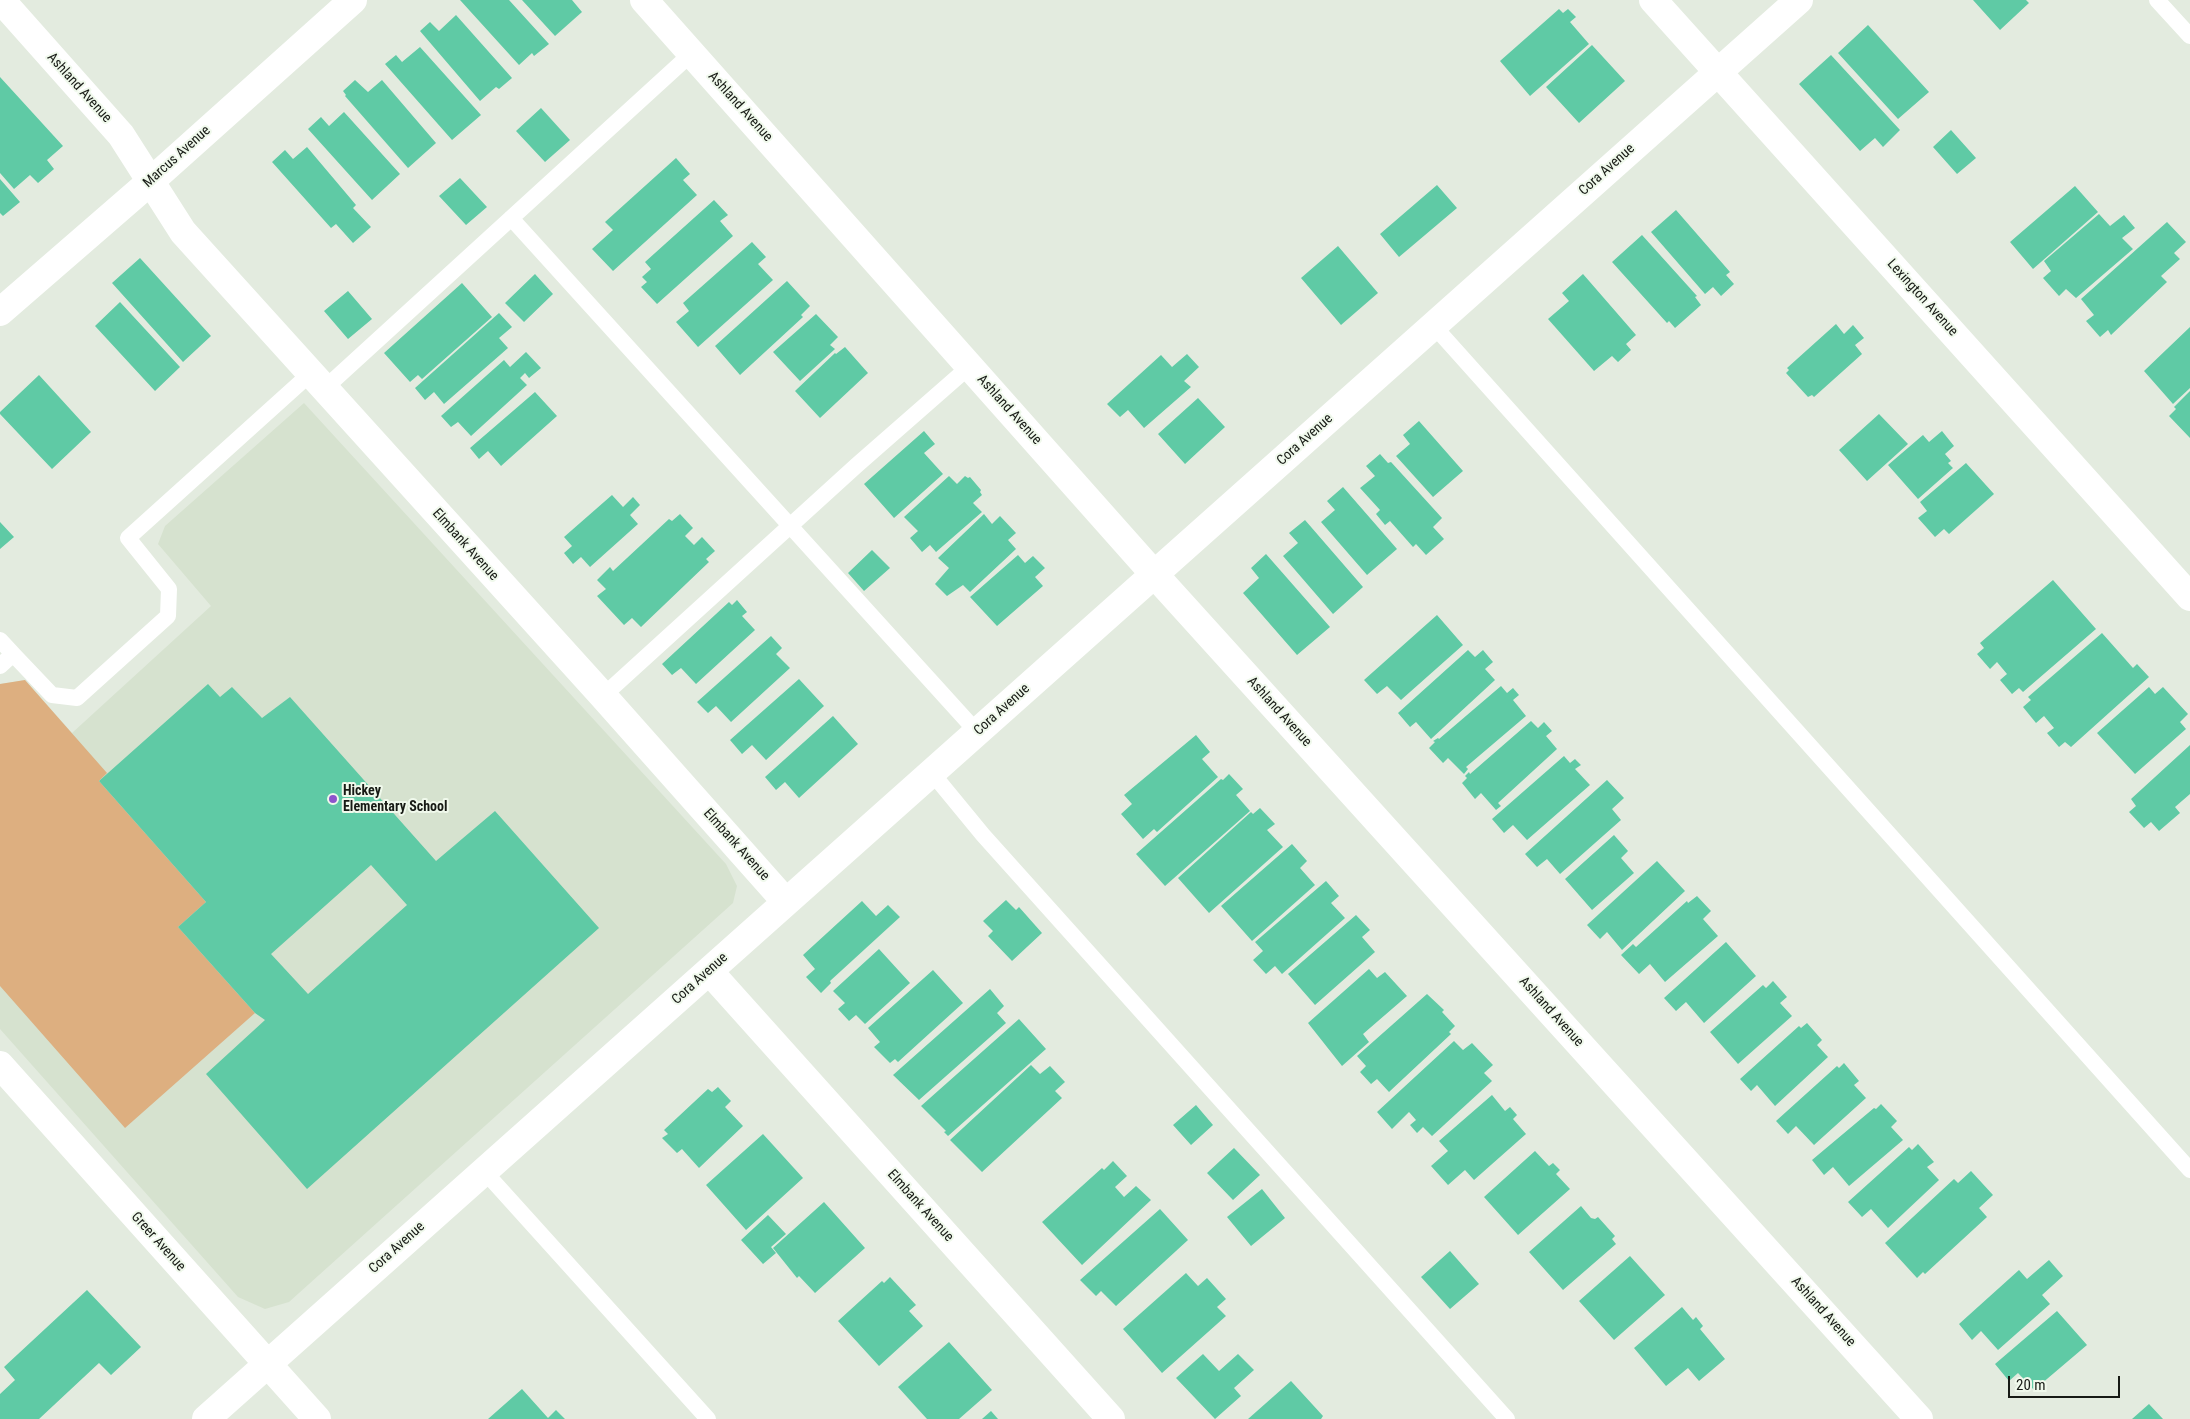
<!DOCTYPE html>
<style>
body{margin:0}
#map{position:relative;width:2190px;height:1419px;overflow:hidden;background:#e3ebdf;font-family:"Roboto Condensed",sans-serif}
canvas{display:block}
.scale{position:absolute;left:2008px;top:1376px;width:112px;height:22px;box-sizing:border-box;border:2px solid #171a15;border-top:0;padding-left:6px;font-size:15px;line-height:18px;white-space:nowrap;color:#171a15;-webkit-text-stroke:4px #f0f9ec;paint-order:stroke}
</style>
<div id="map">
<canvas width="2190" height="1419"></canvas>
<div class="scale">20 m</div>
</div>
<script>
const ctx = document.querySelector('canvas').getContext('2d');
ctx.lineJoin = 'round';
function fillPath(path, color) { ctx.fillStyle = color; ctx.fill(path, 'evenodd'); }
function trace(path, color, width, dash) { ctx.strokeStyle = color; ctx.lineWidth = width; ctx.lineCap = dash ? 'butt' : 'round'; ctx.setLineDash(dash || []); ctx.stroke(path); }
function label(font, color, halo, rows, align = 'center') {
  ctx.font = font + ' "Roboto Condensed",sans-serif'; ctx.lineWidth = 4; ctx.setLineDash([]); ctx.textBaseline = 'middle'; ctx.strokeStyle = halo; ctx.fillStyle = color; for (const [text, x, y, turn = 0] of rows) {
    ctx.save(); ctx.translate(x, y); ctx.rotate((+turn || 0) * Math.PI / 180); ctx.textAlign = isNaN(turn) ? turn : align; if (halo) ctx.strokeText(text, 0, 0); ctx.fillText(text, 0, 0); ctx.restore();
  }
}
fillPath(new Path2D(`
 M304 403 726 864 737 886 733 903 289 1302 265 1309 238 1297 0 1029V684L25 680 72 733 211 606 158 544 165 526Z`), '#d6e2cf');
fillPath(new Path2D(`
 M25 680 107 773 99 781 206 902 178 927 255 1013 125 1128 0 986V684Z`), '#ddaf80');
fillPath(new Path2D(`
 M460 0H509L549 44 534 56 532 53 519 65Z
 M522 0H572L582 12 555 36Z
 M1973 0H2026L2029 3 2000 30Z
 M1559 9 1563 13 1568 9 1576 17 1570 22 1589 44 1530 96 1500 61Z
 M456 15 512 78 499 89 496 87 480 101 420 31 430 22 439 31Z
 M1868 25 1929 92 1898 119 1838 53Z
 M1592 45 1625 81 1579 123 1546 87Z
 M420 47 481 115 452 140 385 64 396 55 402 62Z
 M1831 55 1900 130 1883 147 1875 138 1860 151 1799 84Z
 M0 77 63 146 47 160 54 169 38 183 30 175 14 189 0 173Z
 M355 80 368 92 382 80 436 143 408 168 345 96 346 95 343 91Z
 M541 108 570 140 545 162 516 131Z
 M344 112 400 174 372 200 308 129 321 117 329 126Z
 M1951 130 1976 158 1957 174 1933 147Z
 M307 147 356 205 353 208 371 227 353 243 336 224 331 228 272 162 285 150 293 159Z
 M676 158 690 174 683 180 697 195 613 271 592 249 613 230 605 222Z
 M460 178 487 207 466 225 439 196Z
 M0 179 20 202 3 216 0 213Z
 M1437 185 1457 208 1399 257 1380 234Z
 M2075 186 2098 212 2033 269 2010 242Z
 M714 200 728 215 720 221 733 236 657 304 641 287 647 282 642 277 651 269 645 262Z
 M1676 210 1730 272 1726 275 1734 284 1721 296 1713 287 1705 294 1651 232Z
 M2099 214 2110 226 2124 215 2135 228 2122 238 2133 249 2076 298 2066 289 2059 296 2043 278 2051 271 2044 261Z
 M2167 222 2186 242 2174 253 2180 259 2161 276 2167 282 2111 335 2108 330 2100 337 2086 321 2094 315 2081 299Z
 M1642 235 1697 296 1695 297 1701 305 1675 328 1669 321 1667 323 1612 262Z
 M752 242 766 257 758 264 773 280 698 347 676 322 689 311 683 303Z
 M1338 246 1378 293 1341 325 1301 278Z
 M140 258 211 336 183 362 112 283Z
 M535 274 553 294 524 322 505 303Z
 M1583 274 1636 335 1626 344 1631 350 1618 362 1612 356 1594 371 1548 319 1569 301 1562 293Z
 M787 281 810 306 801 315 803 317 740 375 715 346Z
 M462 283 492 317 422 379 418 375 410 382 384 353Z
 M348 291 372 319 348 339 324 311Z
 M120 302 180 367 155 391 95 326Z
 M499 313 512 327 499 338 508 348 444 404 434 392 425 400 415 388Z
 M816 314 838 337 830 345 835 349 800 381 773 352Z
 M1836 324 1844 334 1853 325 1864 338 1855 345 1862 354 1814 397 1812 395 1808 397 1786 373 1789 370 1787 368Z
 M2190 327V388L2173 404 2144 371Z
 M845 347 868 373 820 418 795 391 835 353 836 354Z
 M526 352 541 368 529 378 525 373 520 378 527 385 471 436 458 422 451 427 441 416 504 360 510 367Z
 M1187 354 1199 367 1184 381 1191 387 1144 428 1128 410 1120 417 1107 404 1161 355 1172 367Z
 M39 375 91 432 52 469 0 414V412Z
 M2190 391V438L2169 416 2176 409 2174 407Z
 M535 392 557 416 501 466 488 451 479 459 470 448Z
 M1198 398 1225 427 1185 464 1158 434Z
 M1879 414 1908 444 1867 481 1839 450Z
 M1419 421 1463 471 1433 497 1396 456 1410 444 1403 435Z
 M924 431 935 444 924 453 943 474 894 518 864 484Z
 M1942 431 1954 446 1945 454 1951 461 1948 463 1953 468 1918 499 1888 465 1923 435 1929 442Z
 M1380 454 1388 463 1391 462 1442 518 1433 527 1444 539 1426 555 1416 544 1413 547 1390 521 1385 525 1376 514 1380 510 1360 488 1375 476 1366 466Z
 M1966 463 1994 494 1949 534 1944 529 1935 537 1918 518 1927 511 1920 502Z
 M949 476 957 484 965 476 968 478 970 477 981 490 980 492 982 495 973 503 982 512 936 552 930 545 922 552 910 538 918 531 904 517Z
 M1343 487 1397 549 1367 575 1321 522 1335 510 1327 501Z
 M612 495 623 507 633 497 640 505 630 515 638 524 590 567 581 557 573 564 564 553 572 546 564 537Z
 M680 514 693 528 685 536 694 545 702 537 715 551 706 559 709 562 641 627 632 618 624 625 597 596 606 589 597 580 610 567 613 571 669 519 672 521Z
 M984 514 992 524 1000 516 1016 533 1008 540 1016 549 970 592 963 585 947 596 935 584 949 568 938 558Z
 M1305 520 1363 587 1333 614 1283 556 1298 543 1289 533Z
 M0 522 14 537 0 549Z
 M872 550 890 568 864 591 848 573Z
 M1266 554 1330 627 1297 655 1243 593 1259 578 1251 568Z
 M1018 555 1025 563 1033 556 1045 568 1035 577 1043 586 997 626 970 597Z
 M2053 580 2096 629 2023 692 2019 688 2012 694 2000 680 2007 674 1997 662 1990 669 1977 654 1984 648 1980 643Z
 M737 600 747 612 742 616 755 630 696 684 681 668 672 675 662 664 729 602 732 605Z
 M1437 615 1463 645 1401 700 1387 686 1377 694 1364 680Z
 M2102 633 2133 668 2137 664 2149 677 2071 747 2065 742 2059 747 2047 733 2054 728 2044 716 2036 723 2023 707 2031 700 2028 697Z
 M771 636 782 648 776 654 790 668 731 722 716 706 708 713 697 702Z
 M1468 650 1475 657 1483 650 1493 662 1485 669 1495 680 1431 739 1416 722 1410 727 1398 713Z
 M799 679 824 706 766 760 752 745 742 754 730 740Z
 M208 684 220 697 232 687 262 718 290 697 436 861 495 811 599 928 307 1189 206 1074 265 1020 255 1013 178 927 206 902 99 781ZM371 865 407 905 308 994 271 954Z
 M1501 686 1507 693 1513 688 1519 695 1513 700 1526 716 1466 767 1468 769 1464 774 1448 758 1443 763 1429 748 1435 742 1433 741 1438 738 1439 739Z
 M2149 687 2155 694 2163 687 2188 714 2180 722 2186 729 2135 774 2097 733Z
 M833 716 858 744 799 798 785 782 776 790 765 777Z
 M1531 721 1538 728 1544 722 1552 731 1546 736 1557 749 1498 803 1501 806 1496 810 1481 793 1475 799 1462 783 1467 778 1465 776 1469 772 1470 774Z
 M1196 735 1210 752 1202 759 1218 777 1157 832 1154 829 1143 839 1121 814 1132 804 1124 795Z
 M2190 745V794L2175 807 2180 813 2159 831 2151 822 2144 828 2129 812 2136 806 2131 799Z
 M1564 756 1570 763 1575 759 1581 765 1575 769 1590 785 1527 840 1513 825 1504 833 1492 819Z
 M1229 774 1243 789 1236 795 1250 811 1165 886 1136 854 1221 779 1223 780Z
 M1607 780 1624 798 1612 809 1621 820 1560 874 1547 859 1537 867 1525 854Z
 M1260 808 1275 824 1267 830 1283 847 1209 913 1178 878 1251 812 1253 814Z
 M1614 835 1628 851 1621 858 1634 873 1592 910 1565 879Z
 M1292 844 1307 861 1300 868 1315 885 1252 941 1221 906Z
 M1657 861 1685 891 1622 950 1607 932 1600 939 1587 925Z
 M1326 881 1339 896 1331 903 1345 918 1282 974 1275 966 1266 974 1253 960 1263 951 1255 942Z
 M1697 896 1711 911 1703 919 1718 936 1665 982 1650 964 1639 974 1621 955 1633 944 1636 947 1687 901 1688 903Z
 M1006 900 1016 910 1019 907 1042 933 1012 961 988 936 993 931 983 921Z
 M862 901 876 916 888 905 900 917 830 981 831 983 821 993 806 977 815 969 803 955Z
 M1356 915 1370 930 1362 937 1375 952 1315 1005 1288 974Z
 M1726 942 1756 976 1704 1023 1686 1002 1676 1011 1664 998Z
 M879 949 910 983 865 1024 856 1015 849 1021 838 1009 845 1003 833 991Z
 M1369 969 1377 978 1385 972 1407 996 1363 1034 1369 1042 1342 1066 1308 1023Z
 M933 970 963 1003 898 1062 895 1059 890 1063 874 1047 880 1042 868 1028Z
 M1773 981 1787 997 1780 1003 1792 1016 1738 1064 1710 1032 1763 985 1766 988Z
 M990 989 1004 1006 997 1013 1006 1023 919 1100 893 1075Z
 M1427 994 1444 1010 1442 1012 1455 1026 1449 1032 1451 1034 1389 1092 1377 1079 1371 1084 1360 1072 1366 1066 1357 1056Z
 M1019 1019 1046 1049 948 1136 944 1132 946 1131 921 1106Z
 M1807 1023 1822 1040 1817 1045 1828 1057 1775 1106 1757 1085 1751 1091 1740 1079 1799 1026 1801 1028Z
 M1454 1041 1463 1050 1472 1043 1493 1065 1484 1073 1492 1081 1432 1136 1423 1127 1417 1133 1410 1125 1416 1120 1409 1112 1392 1129 1377 1112Z
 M1844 1063 1859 1081 1854 1085 1866 1098 1814 1145 1796 1126 1788 1134 1776 1121 1837 1066 1839 1068Z
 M1031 1065 1040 1074 1050 1066 1065 1082 1055 1091 1062 1098 982 1172 950 1140Z
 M718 1087 731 1101 725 1107 743 1126 699 1168 682 1149 677 1153 662 1138 668 1134 664 1130 708 1089 712 1092Z
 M1492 1095 1505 1111 1510 1107 1517 1115 1513 1119 1526 1134 1474 1180 1465 1170 1448 1185 1431 1166 1448 1151 1439 1141Z
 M1881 1104 1897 1121 1891 1127 1903 1140 1849 1186 1833 1167 1824 1175 1812 1160 1874 1108 1876 1109Z
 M1196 1105 1213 1125 1191 1145 1173 1125Z
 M763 1134 803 1178 746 1230 706 1185Z
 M1918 1144 1934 1162 1927 1167 1939 1180 1888 1228 1871 1209 1862 1217 1848 1202 1909 1147 1912 1150Z
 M1234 1148 1260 1175 1233 1200 1207 1173Z
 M1535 1151 1549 1166 1553 1163 1560 1170 1556 1174 1570 1189 1518 1235 1484 1197Z
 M1113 1161 1127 1176 1115 1187 1124 1197 1136 1186 1151 1200 1082 1265 1042 1222 1102 1168 1104 1170Z
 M1971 1171 1993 1195 1979 1208 1987 1217 1925 1274 1923 1272 1917 1278 1885 1243 1954 1179 1958 1183Z
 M1262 1189 1285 1218 1251 1246 1227 1217Z
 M824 1202 865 1248 815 1293 799 1276 797 1278 773 1248Z
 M1581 1206 1591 1218 1595 1219 1598 1217 1615 1236 1612 1239 1616 1244 1563 1290 1529 1252Z
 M1160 1209 1188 1240 1116 1306 1101 1291 1096 1296 1080 1280Z
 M768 1215 786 1234 771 1247 776 1253 763 1264 741 1240Z
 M1450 1251 1479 1284 1450 1309 1421 1277Z
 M1630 1256 1665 1295 1614 1340 1579 1301Z
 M2049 1260 2063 1276 2042 1295 2050 1304 1998 1350 1981 1331 1972 1340 1959 1324 2019 1270 2027 1279Z
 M1186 1273 1198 1286 1207 1278 1226 1299 1217 1307 1226 1316 1162 1373 1123 1329Z
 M890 1277 916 1305 909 1311 923 1326 879 1366 838 1321 882 1281 884 1283Z
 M87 1290 141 1347 111 1375 99 1363 39 1419H0V1394L15 1380 4 1367Z
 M1682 1307 1693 1320 1696 1317 1703 1326 1700 1329 1725 1359 1699 1381 1688 1368 1666 1386 1634 1348Z
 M2057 1311 2087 1345 2034 1390 2018 1373 2009 1381 1995 1364Z
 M949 1342 992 1390 959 1419H927L898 1387Z
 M1203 1354 1219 1371 1238 1354 1254 1370 1234 1388 1241 1396 1215 1419 1176 1378Z
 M1291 1381 1323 1416 1321 1419H1248Z
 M522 1389 548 1418 556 1410 565 1419H488Z
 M2149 1404 2163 1419H2132Z
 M991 1411 998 1419H982Z`), '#5fcaa5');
trace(new Path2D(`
 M2157 0 2190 36
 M511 218 977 732
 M1433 325 2190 1170
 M324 389 692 53
 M0 640 13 654
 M0 666 13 654 52 695 77 698 168 616 169 589 128 538 311 373
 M603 696 857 465 970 366
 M932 773 983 835 1507 1419
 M484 1171 708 1419`), '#fff', 16);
trace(new Path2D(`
 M1 0 121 135 183 232 603 696 786 902
 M644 0 1154 574 1919 1419
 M1653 0 2190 597
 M709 971 1111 1419
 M0 1065 317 1419
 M206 1419 1799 0`), '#fff', 28);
trace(new Path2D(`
 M0 312 151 181 353 0`), '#fff', 28);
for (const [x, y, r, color] of [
 [333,799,5,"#8d54cc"]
]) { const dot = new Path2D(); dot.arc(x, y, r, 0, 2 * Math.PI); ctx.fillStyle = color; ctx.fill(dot); trace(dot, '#f0f9ec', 2); }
label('14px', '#171a15', '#f0f9ec', [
 ["Ashland Avenue",79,88,48],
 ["Ashland Avenue",740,107,48],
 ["Marcus Avenue",177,157,-42],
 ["Cora Avenue",1607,170,-42],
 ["Lexington Avenue",1922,298,48],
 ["Ashland Avenue",1009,410,48],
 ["Cora Avenue",1305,440,-42],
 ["Elmbank Avenue",465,545,48],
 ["Cora Avenue",1002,710,-42],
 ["Ashland Avenue",1279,712,48],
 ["Elmbank Avenue",736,845,48],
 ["Cora Avenue",700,979,-42],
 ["Ashland Avenue",1551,1012,48],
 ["Elmbank Avenue",920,1206,48],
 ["Greer Avenue",158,1242,48],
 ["Cora Avenue",397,1248,-42],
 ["Ashland Avenue",1823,1312,48]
]);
label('bold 14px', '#171a15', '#f0f9ec', [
 ["Hickey",343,791],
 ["Elementary School",343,807]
], 'left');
</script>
